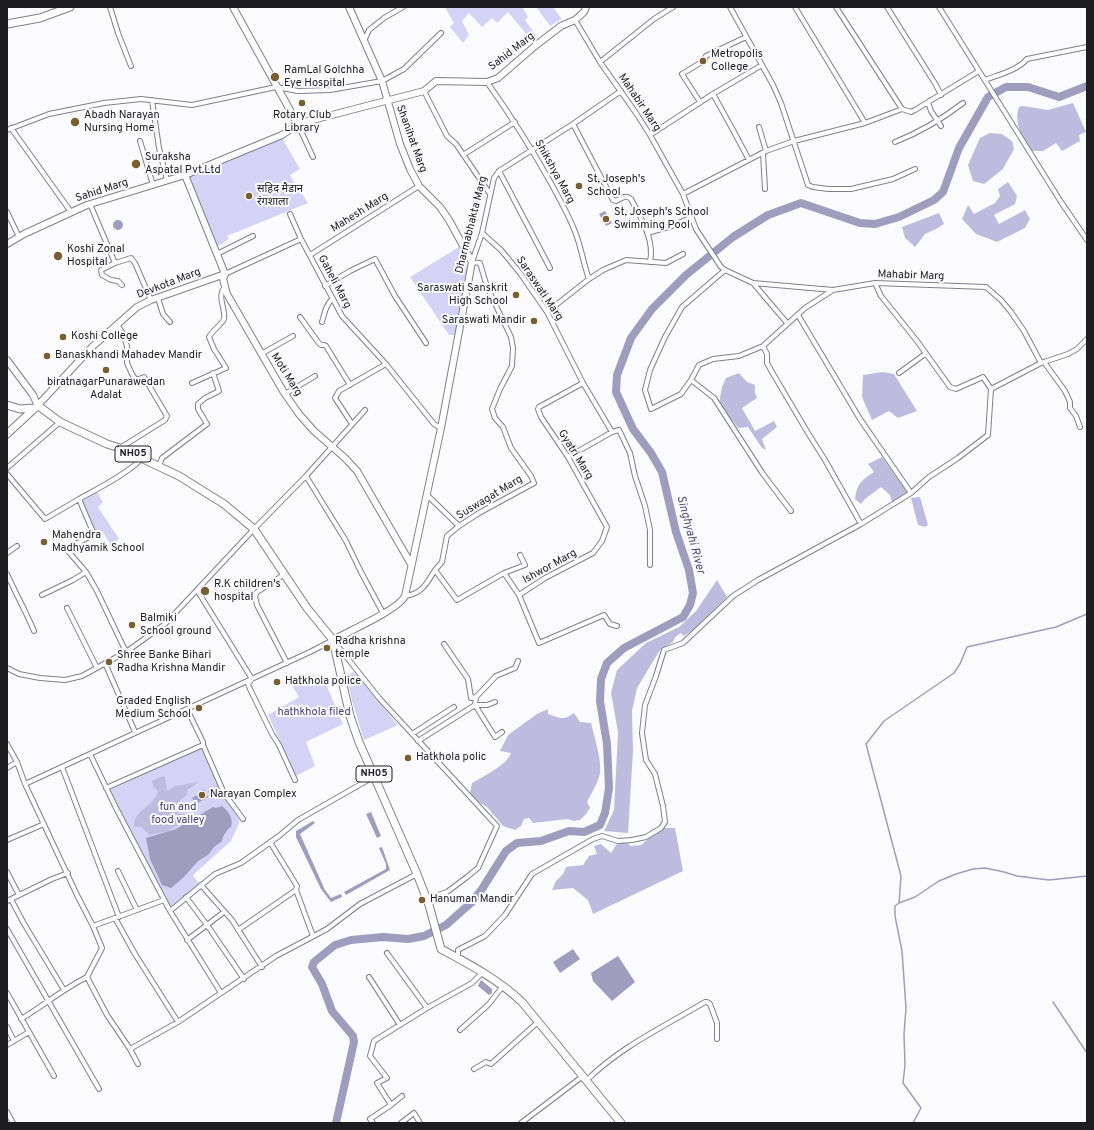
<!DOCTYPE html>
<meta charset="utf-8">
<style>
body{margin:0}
#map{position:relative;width:1094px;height:1130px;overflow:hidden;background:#fbfbfe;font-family:Overpass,sans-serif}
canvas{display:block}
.frame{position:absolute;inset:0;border:8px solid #1c1c21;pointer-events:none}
</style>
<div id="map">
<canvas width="1094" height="1130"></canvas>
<div class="frame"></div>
</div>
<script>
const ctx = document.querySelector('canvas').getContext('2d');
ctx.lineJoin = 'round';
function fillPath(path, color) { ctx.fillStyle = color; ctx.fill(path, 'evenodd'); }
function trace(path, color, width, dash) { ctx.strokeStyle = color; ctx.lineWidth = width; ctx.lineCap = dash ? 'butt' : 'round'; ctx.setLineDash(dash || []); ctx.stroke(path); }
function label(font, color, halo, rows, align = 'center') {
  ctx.font = font + ' Overpass,"Noto Sans Devanagari",sans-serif'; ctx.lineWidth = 4; ctx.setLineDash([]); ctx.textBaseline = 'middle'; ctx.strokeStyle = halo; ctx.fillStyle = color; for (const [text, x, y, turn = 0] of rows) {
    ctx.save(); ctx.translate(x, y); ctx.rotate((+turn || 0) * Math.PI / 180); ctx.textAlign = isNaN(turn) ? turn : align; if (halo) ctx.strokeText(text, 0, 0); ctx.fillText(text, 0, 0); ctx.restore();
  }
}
fillPath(new Path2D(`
 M445 7H524L523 8 528 17 525 20 537 37 532 41 508 12 497 23 492 18 482 27 469 13 462 21 469 35 463 43 450 27 454 23Z
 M535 7H553L562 19 550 26 537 8Z
 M282 138 300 169 290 175 294 183H295L308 203 227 236 229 239 215 248 188 177Z
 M459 247 466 259 467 270 456 335H449L410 277Z
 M97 492 103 502 98 507 119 539 111 545 102 531 96 535 81 501Z
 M354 672 398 725 364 740 352 701 347 675Z
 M309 675 312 679 318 678 325 682 343 724 306 742 315 766 296 776 268 715 299 697 292 685Z
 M202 747 223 794 240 821 231 841 193 875 199 884 170 907 110 790Z`), '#d5d3f5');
fillPath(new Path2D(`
 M1073 103 1086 132 1079 135 1080 141 1062 151 1056 143 1043 151H1030C1023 138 1013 123 1019 107L1023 106 1048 110Z
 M990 133 1002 134 1012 141 1014 149 1003 169 984 184 973 181 968 165 980 138Z
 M1008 182 1017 196 1015 204 994 215 999 224 1025 210 1030 219 1025 228 997 242 976 234 962 219 968 205 974 214 995 203 1000 196 998 189Z
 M939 213 944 224 936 229 925 234 915 247 905 238 902 227Z
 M883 372 894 374 917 411 898 418 889 411 872 420 862 397 863 375Z
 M739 373 747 382 755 385V393L757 398 742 408 755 431 774 421 777 427 762 439 766 450 762 448 748 427 738 428 719 403 722 387 726 378Z
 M882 457 907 492 892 502 890 495 881 487 865 499 861 504 855 499C857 483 862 480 874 472L868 464Z
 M920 497 928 525 925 527 918 525 911 498Z
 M717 580 727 597 693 630 684 636 681 633 675 637 673 642 660 650 637 688 632 711 633 751 628 833 604 831 614 810 618 732 611 693 617 670 646 643 679 627 696 611Z
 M548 709V714C559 718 564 721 574 713L580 722 591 723C594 736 602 760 600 773 598 783 592 792 587 802L590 808 586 814 580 820 574 821 567 819 533 823 529 818 524 819 521 826 515 830 503 826 487 807 480 803 470 793 472 783C484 776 506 766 511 753L500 751 508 735 512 732 537 714Z
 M163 776 165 777 167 791 175 786 199 782 188 789 186 796C178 800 179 805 172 809L178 813 191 816 168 831 150 835 141 827H134C133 809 154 808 158 791L153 786 152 781Z
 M661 828H675L683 871 593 914 588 900 573 888 552 890 556 881 563 874 566 867 583 865 589 856 597 854 594 846 601 844 611 853 616 845 624 840 631 846 641 845Z`), '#bebcde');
fillPath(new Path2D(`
 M605 211 612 223 606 226 599 214Z
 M113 225a5 5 0 1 1 10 0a5 5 0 1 1-10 0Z
 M217 786 220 792 211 796 208 791Z
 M204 789 208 797 196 804 192 798 201 793 200 791Z
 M222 806C228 811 234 818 231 827 228 828 222 837 222 841L214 847 208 855 198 861 184 877 171 888 162 885 150 859 146 838 176 829 213 807 216 808Z
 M371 812 381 836 377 838 366 814Z
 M313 821 315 823 300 834 325 890 331 898 341 894 342 897 331 902 321 889 296 837V831Z
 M382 847 390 870 346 895 344 892 386 869V864L379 848Z
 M573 949 580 959 560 973 553 962Z
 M618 956 635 982 612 1001 593 981 591 973Z
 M481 980 492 989V993L489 995 478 986Z`), '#9f9dbe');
trace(new Path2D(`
 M899 903 901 876 866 744 884 721 954 673 960 664 967 647 1056 627 1087 614
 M1053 1002 1087 1053
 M913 1123 921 1108 903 1083 905 1065 904 1034 906 1008 902 951 895 916V906L899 903 915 897 939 881 956 874 973 869 985 868 1004 872 1017 876 1049 880 1087 876`), '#9f9dbe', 1.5);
trace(new Path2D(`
 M336 1123 354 1042 353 1036 332 1011 322 984 312 967 314 962 335 945 351 940 383 937 408 939 424 936 446 925 472 902 482 889 506 851 517 843 541 841 569 831 584 832 600 825 605 813 609 788 607 744 600 701 601 679 607 663 624 648 683 617 690 605 693 593 689 570 676 532 662 472 651 453 633 429 616 392 617 375 631 338 652 309 686 275 733 237 768 215 801 203 860 223 875 224 899 217 934 200 943 192 959 148 988 97 1006 87H1028L1059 97 1087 86`), '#9f9dbe', 8);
const street = new Path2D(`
 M110 7 118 33 131 66
 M730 7 773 85 781 103 808 185 813 187 828 189H851L893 179 915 169
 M795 7 865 123
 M836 7 902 109
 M887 7 936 85 941 95
 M939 7 1061 202 1087 240
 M575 20 600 62 636 113 650 135 683 194 696 229 721 267 725 270 753 283 833 290 875 283 986 287 1001 300 1011 312 1024 331 1041 363
 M364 41 369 30 384 18 403 7
 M600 62 654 19 673 7
 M985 80C998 75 1018 70 1027 59L1087 47
 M487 82C511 116 532 149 552 185 560 200 568 214 574 229 581 245 583 263 589 279
 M424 91 447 136 456 144 490 194
 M713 94 733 130 749 160
 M152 100 159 148 167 180
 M700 102 682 74 705 60 706 56 746 37
 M928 102 931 111 941 126
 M573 124 613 200 616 201C622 198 626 194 631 199 641 218 655 240 650 262
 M759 127 766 151
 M11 128 71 212
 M300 129 313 157
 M7 130 49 114 104 103 141 99 192 105 276 87 298 91 330 90 382 81 404 69 441 33
 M650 135 713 94 762 65
 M140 141 153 185
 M895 142C918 133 942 119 963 103
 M763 153 765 189
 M463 155 515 122
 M499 171 550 268
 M683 194 766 151 794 141 865 123 902 109 911 112 915 110 979 71
 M90 204 115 263
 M7 212 19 237
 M290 214 301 239
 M482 233 501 250 520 273 547 312 583 383 612 432
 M647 233 672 226 692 217
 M217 254 253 236
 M310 255 419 186
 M725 270 682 307 665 337 650 370 645 390 651 409 681 394 691 380 699 365 713 359 739 356 763 346 805 308 833 290
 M225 274 301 239 342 316 386 364 434 424 441 428
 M753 283 787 323
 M875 283 881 296 917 341 950 387 956 389 983 377 991 389
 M122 285 118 281 111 280 102 275 101 270 115 263 131 258 135 263 151 300
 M325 286 350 271 375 259 395 296 426 343
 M158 298 163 314 170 322
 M547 312 589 279 603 270 626 260 666 263 683 254
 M798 315 860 419 911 493
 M300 317 318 342 321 345H324L326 346 350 385
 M322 322C325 312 325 307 332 299
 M117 325 122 332 127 346V363L132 374 136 380 144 377 167 416 165 420 120 448
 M763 346 767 354V363L772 372 808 433 825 460 861 524
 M261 354 293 336
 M1044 362 1065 391 1070 402V408L1076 416 1080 427
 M899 373 925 354
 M691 380 714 398 763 474 791 511
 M192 383 226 368 214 349 209 337C213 330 222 324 224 319 226 310 217 297 224 288
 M285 394 315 376
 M352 424 335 398 339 391 386 364
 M568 457 612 432 619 430 630 453 635 476 645 506 650 530V565
 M159 466 162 458 207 424 198 409V404L205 398 219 391 213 373
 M7 468 60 422
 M7 474 45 519 79 499
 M306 476 346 541 361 572 383 613
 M427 495 459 526
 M7 553 17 546
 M435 570 442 562 447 536 459 526 479 513 534 483 531 476 511 448 503 427 495 418 492 409 500 389 512 366 513 348 511 337 487 287 480 263 472 262 482 233 494 178 499 171 573 124 621 91
 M504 573 519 595 539 643 604 615 610 624 617 626
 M7 574C16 594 26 612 34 631
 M285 574 257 592 255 596 257 605 287 663
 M197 590 252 679 248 684 250 689 272 734 279 745 295 780
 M42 595 73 580 86 572
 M519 595 545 578 593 553 602 541 607 527 568 457 541 417 538 409 539 407 583 383
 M405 596C422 594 427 583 435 570L457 600 504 573 525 565 520 555
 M67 608 97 668
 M444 644 468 679 471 698 476 697
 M126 652 97 591 86 572 68 551 70 547 91 536 93 532 79 499C95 490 131 472 142 458
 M105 663 135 732
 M7 668 19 674 40 678 65 680 82 676 126 652 165 624 254 529 306 476 365 410
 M475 705 476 697 496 676 515 668 518 661
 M475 705H487L495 702
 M187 709 203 742V745L224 793 243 819
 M412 734 454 707
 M418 741 475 705 495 737 502 732
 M7 744 17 762 25 784 77 895 93 926 102 948 87 977 107 1015 130 1049 178 1022
 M90 754 116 808 170 911 221 993
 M62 767 119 917
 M7 768 17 762
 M25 784 312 651 333 640 379 698 497 826 478 868 467 877 447 892 426 899
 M106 788 203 745
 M7 840 44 824
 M270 842 297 886 296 890 313 936
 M118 871 137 910
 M7 872 19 895
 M201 885 232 920 262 967
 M186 897 207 925 244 979
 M11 899 23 922 64 990
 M164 900 115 918 135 954 178 1022 276 956 327 929 360 904 417 874
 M7 901 52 879 68 873
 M170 911 215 874 241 863 279 836 298 820 375 776
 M93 926 115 918
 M7 929 99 1089
 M238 930 296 890
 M187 940 224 912
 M458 958V950L485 936 505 915 532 874 593 839 602 836 618 841 632 840 646 837 661 828 665 822 663 806 655 774 646 760 642 733 645 705 656 676 664 650 683 643 733 596 758 580 861 524 911 493 929 477 958 458 988 435 991 389 1041 363 1068 354 1077 349 1087 339
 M369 977 400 1025
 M7 993 54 1076
 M427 1008 472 983 482 973
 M21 1019C43 1006 63 989 87 977
 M7 1027 14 1041
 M460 1030 488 1005 503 986
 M7 1045 29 1032
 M130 1049 138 1064
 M474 1069 486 1062 491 1064 538 1022
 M587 1080C620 1047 665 1026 705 1002H707L710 1004 717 1023V1039
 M391 1105 402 1096
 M7 1112 13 1123
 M373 1123 370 1119 391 1105 377 1083 387 1078 370 1056 374 1041 427 1008 387 953
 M401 1123 414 1113 420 1123
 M521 1123 583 1076`);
const secondary = new Path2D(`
 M233 7 296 121
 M294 125a4 4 0 1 1 8 0a4 4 0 1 1-8 0Z
 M301 123 424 91 436 81 487 82 498 78 535 46 561 26 575 20 584 12 586 7
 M185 175 225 274 223 279 227 294 283 391 299 414 314 431 345 458 357 471 411 564
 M7 244 24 234 87 205 185 175 282 135 294 127
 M7 360 33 395 37 404
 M39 404 93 346 137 307 151 300 225 274
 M333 640C349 631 398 610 405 596L441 428 472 262 449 220 440 207 419 186 410 169 400 144 382 81 349 7`);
const primary = new Path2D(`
 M7 24 40 18 70 7
 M7 405 20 409 35 408
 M40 407 60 422 107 444 120 448 179 476 224 504 254 529 307 608 333 640 350 716 359 742 417 874 429 905 441 949C469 964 499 980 522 1002L621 1123
 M7 434 35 408`);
trace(street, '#7f7f8c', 6);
trace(secondary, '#7f7f8c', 8);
trace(primary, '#7f7f8c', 9);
trace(street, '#fff', 4);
trace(secondary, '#fff', 6);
trace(primary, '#fff', 7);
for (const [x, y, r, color] of [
 [703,61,4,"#7a5e30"],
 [275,77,5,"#7a5e30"],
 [302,103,4,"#7a5e30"],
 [75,122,5,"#7a5e30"],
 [136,164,5,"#7a5e30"],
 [579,186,4,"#7a5e30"],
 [249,196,4,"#7a5e30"],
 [606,219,4,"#7a5e30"],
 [58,256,5,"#7a5e30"],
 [516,295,4,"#7a5e30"],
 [534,321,4,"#7a5e30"],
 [63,337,4,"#7a5e30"],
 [47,356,4,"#7a5e30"],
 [106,370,4,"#7a5e30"],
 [44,542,4,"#7a5e30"],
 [205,591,5,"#7a5e30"],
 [132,625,4,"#7a5e30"],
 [327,648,4,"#7a5e30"],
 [109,662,4,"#7a5e30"],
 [277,682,4,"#7a5e30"],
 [199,708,4,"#7a5e30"],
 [408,758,4,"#7a5e30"],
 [202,795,4,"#7a5e30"],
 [422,900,4,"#7a5e30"]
]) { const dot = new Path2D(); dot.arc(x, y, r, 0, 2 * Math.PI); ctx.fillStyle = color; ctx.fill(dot); trace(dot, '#fbfbfe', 1.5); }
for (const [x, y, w] of [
 [133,454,36],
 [374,774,36]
]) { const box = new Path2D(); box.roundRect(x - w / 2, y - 8, w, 16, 3); ctx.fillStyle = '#fbfbfe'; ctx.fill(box); trace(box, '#1c1c21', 1); }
label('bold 10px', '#1c1c21', null, [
 ["NH05",133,454],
 ["NH05",374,774]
]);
label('11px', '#1c1c21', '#fbfbfe', [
 ["Sahid Marg",512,52,-38],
 ["Mahabir Marg",639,103,56],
 ["Shanihat Marg",411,139,70],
 ["Shikshya Marg",554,172,61],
 ["Sahid Marg",102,191,-18],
 ["Mahesh Marg",360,213,-32],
 ["Dharmabhakta Marg",472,225,-76],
 ["Mahabir Marg",911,276,2],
 ["Gaheli Marg",334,282,62],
 ["Devkota Marg",169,284,-21],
 ["Saraswati Marg",539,289,56],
 ["Moti Marg",286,375,58],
 ["Gyatri Marg",575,455,58],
 ["Suswagat Marg",490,498,-31],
 ["Ishwor Marg",550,567,-29]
]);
label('11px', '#1c1c21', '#fbfbfe', [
 ["Metropolis",711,55],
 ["College",711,68],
 ["RamLal Golchha",284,71],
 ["Eye Hospital",284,84],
 ["Abadh Narayan",84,116],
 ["Nursing Home",84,129],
 ["Rotary Club",302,116,"center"],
 ["Library",302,129,"center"],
 ["Suraksha",145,158],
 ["Aspatal Pvt.Ltd",145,171],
 ["St, Joseph's",587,180],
 ["School",587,193],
 ["सहिद मैडान",257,190],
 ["रंगशाला",257,203],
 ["St, Joseph's School",614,213],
 ["Swimming Pool",614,226],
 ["Koshi Zonal",67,250],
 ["Hospital",67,263],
 ["Saraswati Sanskrit",508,289,"right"],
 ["High School",508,302,"right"],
 ["Saraswati Mandir",526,321,"right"],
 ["Koshi College",71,337],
 ["Banaskhandi Mahadev Mandir",55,356],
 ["biratnagarPunarawedan",106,383,"center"],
 ["Adalat",106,396,"center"],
 ["Mahendra",52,536],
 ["Madhyamik School",52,549],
 ["R.K children's",214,585],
 ["hospital",214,598],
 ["Balmiki",140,619],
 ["School ground",140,632],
 ["Radha krishna",335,642],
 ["temple",335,655],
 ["Shree Banke Bihari",117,656],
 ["Radha Krishna Mandir",117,669],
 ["Hatkhola police",285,682],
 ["Graded English",191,702,"right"],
 ["Medium School",191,715,"right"],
 ["Hatkhola polic",416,758],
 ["Narayan Complex",210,795],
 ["Hanuman Mandir",430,900]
], 'left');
label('11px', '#474170', '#fbfbfe', [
 ["hathkhola filed",314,713],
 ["fun and",178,808],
 ["food valley",178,821]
]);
label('italic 12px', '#4d4777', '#fbfbfe', [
 ["Singhyahi River",690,535,75]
]);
</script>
